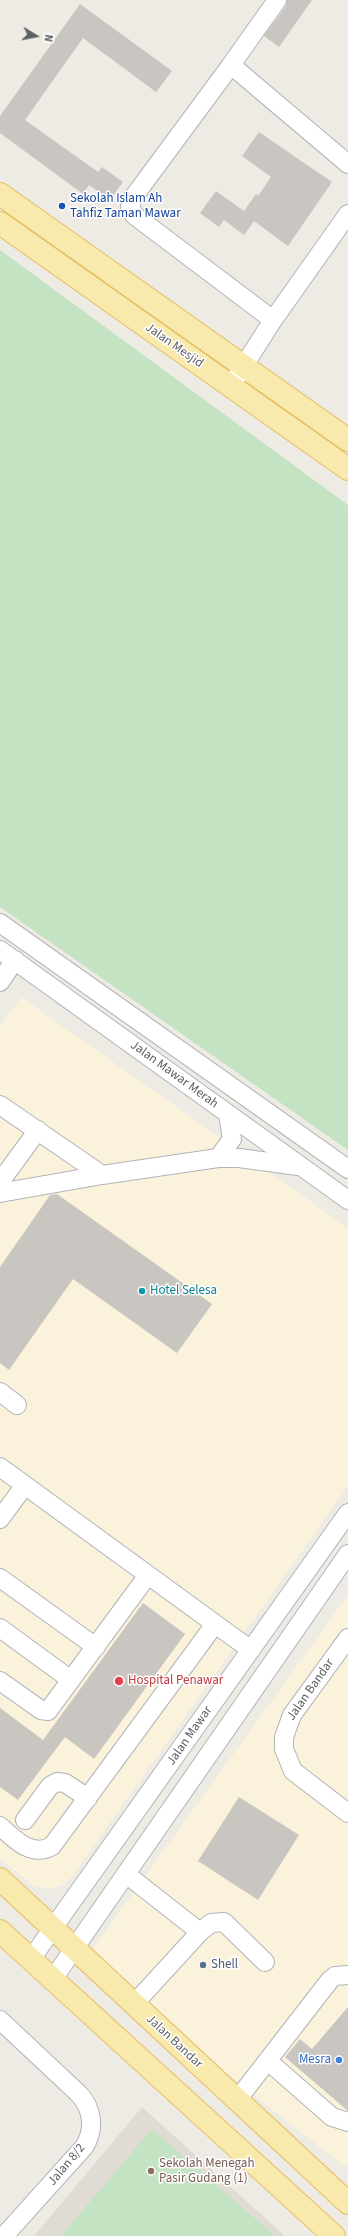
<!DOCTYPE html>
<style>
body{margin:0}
#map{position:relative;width:348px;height:2236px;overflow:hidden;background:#edebe4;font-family:"Source Sans 3",sans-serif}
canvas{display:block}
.north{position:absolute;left:16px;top:16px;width:40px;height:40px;-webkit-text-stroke:3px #fff;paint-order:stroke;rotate:100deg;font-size:11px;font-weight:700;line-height:16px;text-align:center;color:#5c5f63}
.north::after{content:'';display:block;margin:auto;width:14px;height:18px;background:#5c5f63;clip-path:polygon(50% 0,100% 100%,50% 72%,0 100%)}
</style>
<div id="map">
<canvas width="348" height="2236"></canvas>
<div class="north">N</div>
</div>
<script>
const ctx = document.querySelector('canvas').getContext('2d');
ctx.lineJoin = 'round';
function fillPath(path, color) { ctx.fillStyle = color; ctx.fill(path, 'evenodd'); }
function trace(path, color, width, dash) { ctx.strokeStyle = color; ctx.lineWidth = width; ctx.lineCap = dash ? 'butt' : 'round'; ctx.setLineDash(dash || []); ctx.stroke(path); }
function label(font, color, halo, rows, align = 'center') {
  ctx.font = font + ' "Source Sans 3",sans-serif'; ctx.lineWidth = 3; ctx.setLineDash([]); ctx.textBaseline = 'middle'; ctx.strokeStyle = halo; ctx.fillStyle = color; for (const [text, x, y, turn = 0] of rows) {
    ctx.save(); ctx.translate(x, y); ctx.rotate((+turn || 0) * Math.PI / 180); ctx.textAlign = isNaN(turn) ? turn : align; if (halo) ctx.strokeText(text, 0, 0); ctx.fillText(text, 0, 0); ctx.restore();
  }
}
fillPath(new Path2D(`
 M21 997 348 1228V1486L71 1878 62 1885 51 1889 34 1886 0 1859V1027Z
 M348 1595V2166H344L231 2077 92 1950Z`), '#fbf2db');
fillPath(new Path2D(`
 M142 2107 285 2236H34Z`), '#e0dcd5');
fillPath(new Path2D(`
 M0 250 348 505V1150L0 907Z
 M152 2129 275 2236H61Z`), '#c3e3c2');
fillPath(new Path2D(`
 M287 0H312L279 47 264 36 286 6Z
 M80 4 172 71 156 92 83 38 25 120 98 172 102 167 123 182 110 200 89 185 83 194 0 133V116Z
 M259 132 332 182 288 246 254 221 244 235 224 220 219 227 200 213 216 191 244 211 256 194 258 196 271 177 242 156Z
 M57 1194 212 1304 177 1353 73 1279 9 1370 0 1363V1267L50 1195Z
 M143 1603 185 1634 94 1759 65 1737 18 1800 0 1787V1708L43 1740Z
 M239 1797 299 1835 258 1900 198 1861Z
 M348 2007V2111L285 2057 300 2039 312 2049Z`), '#c9c5c0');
const minor = new Path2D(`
 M231 65 277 0
 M273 320 348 214
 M231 386 273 320 134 215 130 207 132 199 231 65 348 164
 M0 923 348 1169
 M0 950 348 1200
 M0 982 15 960
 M0 1105 102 1175
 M218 1158 232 1139 228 1114
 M0 1182 38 1130
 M0 1193 102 1175 218 1158H239L298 1166
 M0 1392 17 1405
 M0 1467 251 1650
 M0 1519 25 1485
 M0 1578 96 1647
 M0 1628 71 1680
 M348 1638 292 1715 284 1737V1749L293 1771 348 1813
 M0 1681 41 1710 48 1711 148 1575
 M25 1820 50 1786 57 1782 65 1783 88 1798
 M0 1826C14 1839 32 1858 52 1846L215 1624
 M126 1874 200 1932 134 2004
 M200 1932 211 1923 224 1922 265 1962
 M31 1959 348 1513
 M53 1979 348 1554
 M0 2020 79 2094C93 2109 95 2130 84 2147L4 2236
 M268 2061 332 2117 348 2122
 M237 2100 330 1980 335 1976 348 1975`);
const major = new Path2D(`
 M0 194 348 440
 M0 223 348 469
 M0 1879 348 2203
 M0 1931 334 2236`);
trace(minor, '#b1b4b8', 20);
trace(major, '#e6be64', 24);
trace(minor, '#fff', 18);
trace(major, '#f8eaad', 22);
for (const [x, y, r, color] of [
 [62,206,4,"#1a4fb4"],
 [142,1291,4,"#0f9aa8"],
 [119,1681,5,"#e0444e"],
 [203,1965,4,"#5c6f8a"],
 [339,2060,4,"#3f7fe0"],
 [151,2171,4,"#8d6e63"]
]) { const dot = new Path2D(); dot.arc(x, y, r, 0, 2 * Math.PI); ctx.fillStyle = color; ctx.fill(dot); trace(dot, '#fff', 1.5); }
label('13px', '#164399', '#fff', [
 ["Sekolah Islam Ah",70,199],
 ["Tahfiz Taman Mawar",70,214]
], 'left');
label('13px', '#5c5f63', '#fff', [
 ["Jalan Mesjid",174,346,35],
 ["Jalan Mawar Merah",174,1075,36],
 ["Jalan Bandar",311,1690,-55],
 ["Jalan Mawar",190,1736,-55],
 ["Jalan Bandar",174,2042,43],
 ["Jalan 8/2",67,2165,-50]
]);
label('13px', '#0d838f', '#fff', [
 ["Hotel Selesa",150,1291]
], 'left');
label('13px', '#be3a42', '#fff', [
 ["Hospital Penawar",128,1681]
], 'left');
label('13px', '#4e5e75', '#fff', [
 ["Shell",211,1965]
], 'left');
label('13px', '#366cbe', '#fff', [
 ["Mesra",331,2060]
], 'right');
label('13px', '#785e54', '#fff', [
 ["Sekolah Menegah",159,2164],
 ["Pasir Gudang (1)",159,2179]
], 'left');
</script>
